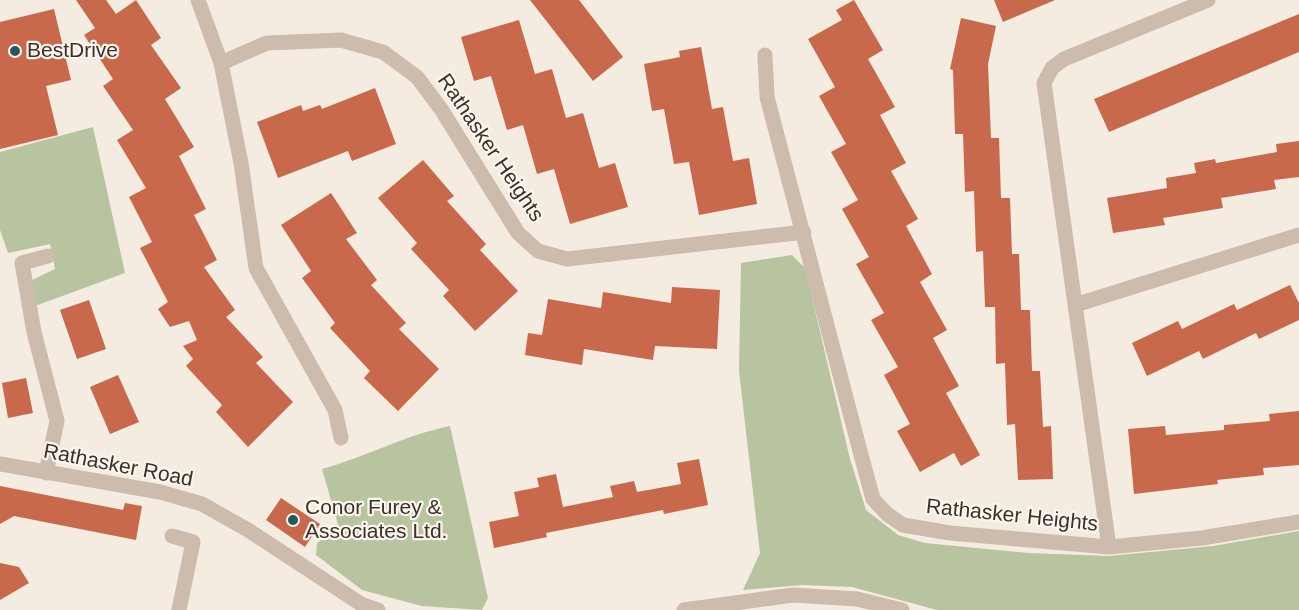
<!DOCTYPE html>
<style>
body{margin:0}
canvas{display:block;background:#f4ebe1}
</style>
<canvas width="1299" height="610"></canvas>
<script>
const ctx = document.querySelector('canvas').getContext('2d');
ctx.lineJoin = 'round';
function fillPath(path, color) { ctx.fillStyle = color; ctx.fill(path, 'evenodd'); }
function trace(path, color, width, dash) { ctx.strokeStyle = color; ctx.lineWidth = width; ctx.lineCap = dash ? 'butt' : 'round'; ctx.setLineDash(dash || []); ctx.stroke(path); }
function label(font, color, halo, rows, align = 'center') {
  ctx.font = font + ' Arial,sans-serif'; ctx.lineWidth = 4.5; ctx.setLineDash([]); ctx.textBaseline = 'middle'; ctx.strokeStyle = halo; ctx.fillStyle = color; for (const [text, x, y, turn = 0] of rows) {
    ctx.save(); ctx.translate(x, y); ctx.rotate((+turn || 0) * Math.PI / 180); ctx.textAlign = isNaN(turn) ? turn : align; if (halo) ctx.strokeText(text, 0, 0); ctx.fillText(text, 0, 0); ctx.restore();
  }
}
fillPath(new Path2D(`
 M93 127 125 273 35 306 28 282 55 269 50 244 8 253 0 230V152Z
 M792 255 805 268 850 459 866 510 898 535 925 543 1028 553 1109 556 1213 546 1299 531V610H937L852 587 802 585 743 590 760 553 739 371 741 263Z
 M450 426 488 598 482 610 422 606 362 590 316 555 317 543 339 528 322 469C366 457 405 435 450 426Z`), '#b8c4a0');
fillPath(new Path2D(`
 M76 0H106L116 14 136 0 161 38 151 45 181 88 165 99 194 147 179 156 206 209 194 215 217 260 204 267 235 310 226 317 263 357 256 363 293 402 248 447 216 412 222 405 186 366 193 359 183 346 197 340 189 321 170 327 158 309 168 302 140 248 152 242 129 197 146 188 117 140 133 130 103 86 113 79 84 35 95 28Z
 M530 0H579L623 57 593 81Z
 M854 0 883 50 868 59 895 107 880 115 906 163 891 171 918 219 906 226 932 274 920 282 947 330 933 338 959 386 946 393 980 455 961 466 954 453 920 472 897 431 910 424 884 375 898 367 871 320 884 313 856 264 869 257 842 209 858 200 831 152 846 144 819 96 835 87 808 39 842 20 836 10Z
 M994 0H1055L1003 22Z
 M54 9 71 80 46 86 58 135 0 149V22Z
 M1299 14V52L1109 132 1094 99Z
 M961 18 996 26 988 64 991 138H999L1001 198H1010L1012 254H1019L1021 310H1030L1032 371H1040L1043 427 1051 426 1053 479 1018 480 1015 424 1007 425 1005 363 996 364 995 307H985L983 251 976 252 974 191 965 192 963 134H955L953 70 950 69Z
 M519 20 535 74 552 69 566 118 583 113 599 168 615 163 628 207 570 224 554 169 537 174 523 125 507 130 491 76 474 81 461 37Z
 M701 47 712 109 723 107 733 161 749 158 757 204 699 215 689 162 674 164 664 109 652 111 644 64 680 57 679 51Z
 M375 88 396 144 352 161 348 151 278 178 257 122 301 105 303 111 320 105 322 109Z
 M1299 141V177L1274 180 1276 189 1221 198 1223 208 1163 218 1165 225 1113 233 1107 198 1167 188 1166 178 1196 173 1194 163 1215 159 1216 163 1277 152 1276 144Z
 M423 160 454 196 447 201 486 244 480 250 518 291 475 331 443 296 449 290 411 249 417 243 378 198Z
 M331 193 357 233 346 239 377 280 371 285 406 323 399 329 439 369 398 411 364 378 370 371 330 328 335 323 302 278 311 271 281 225Z
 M1290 285 1299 303V320L1259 339 1256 333 1203 359 1199 351 1147 376 1132 343 1178 321 1182 329 1234 304 1237 310Z
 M672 287 720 290 717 349 655 346 653 360 584 349 582 365 525 355 528 333 542 335 548 299 601 308 603 292 671 303Z
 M89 300 106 349 77 359 60 310Z
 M118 375 139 422 110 434 90 387Z
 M26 378 33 413 8 418 2 383Z
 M1299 411V465L1263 468 1264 475 1217 480 1218 484 1134 494 1128 429 1165 426 1166 435 1224 430V425L1270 421 1269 414Z
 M699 459 708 505 664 514 663 510 546 533 547 537 494 548 489 522 519 516 514 492 539 487 537 478 556 474 563 507 613 497 610 486 634 481 637 492 681 484 677 463Z
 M0 486 123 510 125 503 142 506 136 540 14 516 0 524Z
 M281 498 320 524 305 547 266 520Z
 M0 563 19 567 29 583 0 600Z`), '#c8694b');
trace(new Path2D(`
 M198 0 221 63 241 163 256 268 335 410 341 438
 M765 55 767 97 860 451 873 499 887 514 903 525 950 533 1109 547 1202 538 1299 522
 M221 63 267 43 341 40 383 52 417 77 441 109 518 233 538 251 567 259 804 232
 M1075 305 1299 235
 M0 464 160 492 202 504 248 530 361 604 378 610
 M46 473 57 421 34 332 22 263 48 256
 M172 536 193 542 179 610
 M1109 547 1044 83 1052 68 1064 59 1208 0
 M684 610 793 595 857 599 902 610`), '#cdbbac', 15);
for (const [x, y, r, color] of [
 [15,51,6,"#1f5a5e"],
 [293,520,6,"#1f5a5e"]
]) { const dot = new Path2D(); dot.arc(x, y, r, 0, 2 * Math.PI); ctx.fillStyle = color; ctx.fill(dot); trace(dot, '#fbf5ee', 2); }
label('21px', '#3b302b', '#fbf5ee', [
 ["BestDrive",27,51],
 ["Conor Furey &",305,508],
 ["Associates Ltd.",305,532]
], 'left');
label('21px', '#3b302b', '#fbf5ee', [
 ["Rathasker Heights",490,148,56],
 ["Rathasker Road",118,466,11],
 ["Rathasker Heights",1012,516,6]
]);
</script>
